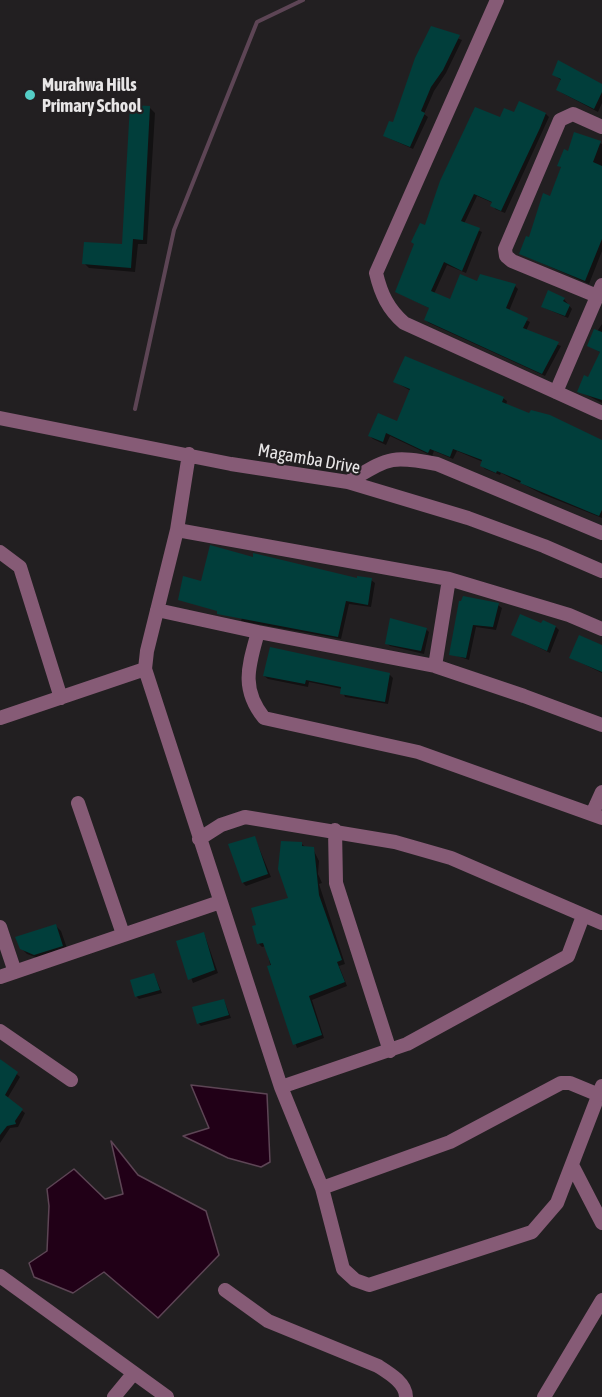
<!DOCTYPE html>
<style>
body{margin:0}
canvas{display:block;background:#221f21}
</style>
<canvas width="602" height="1397"></canvas>
<script>
const ctx = document.querySelector('canvas').getContext('2d');
ctx.lineJoin = 'round';
function fillPath(path, color) { ctx.fillStyle = color; ctx.fill(path, 'evenodd'); }
function trace(path, color, width, dash) { ctx.strokeStyle = color; ctx.lineWidth = width; ctx.lineCap = dash ? 'butt' : 'round'; ctx.setLineDash(dash || []); ctx.stroke(path); }
function label(font, color, halo, rows, align = 'center') {
  ctx.font = font + ' "Asap Condensed",sans-serif'; ctx.lineWidth = 4.5; ctx.setLineDash([]); ctx.textBaseline = 'middle'; ctx.strokeStyle = halo; ctx.fillStyle = color; for (const [text, x, y, turn = 0] of rows) {
    ctx.save(); ctx.translate(x, y); ctx.rotate((+turn || 0) * Math.PI / 180); ctx.textAlign = isNaN(turn) ? turn : align; if (halo) ctx.strokeText(text, 0, 0); ctx.fillText(text, 0, 0); ctx.restore();
  }
}
const water = new Path2D(`
 M191 1085 267 1094 270 1162 261 1167 228 1158 183 1136 209 1128Z
 M111 1141 138 1175 206 1211 219 1255 158 1318 104 1272 73 1293 34 1277 29 1263 47 1251 49 1206 47 1189 74 1169 105 1199 123 1194Z`);
fillPath(water, '#210017');
trace(water, '#5d4555', 1.5);
fillPath(new Path2D(`
 M431 28 462 40 446 73 434 91 424 114 428 117 413 149 384 136 394 124Z
 M553 74 602 85V103L598 112 562 93 558 89 562 81Z
 M150 108 155 113 147 244H138L135 272 89 268 84 263 123 246Z
 M515 114H546L549 117 505 213 495 209 493 203 477 196 464 224 482 232 466 273 447 265 434 294 450 301 478 283 515 286 518 289 509 311 530 322 526 331 561 346 545 376 429 323 426 320 431 309 397 292 425 227 500 119Z
 M575 134 602 144V251L589 284 521 254 551 198 562 169 559 165 568 153Z
 M564 299 572 309 568 318 542 307Z
 M602 324V403L579 391 589 379 601 353 588 345Z
 M395 382 503 398 507 401 506 405 602 453V518L542 494 501 473 500 475 485 469 482 466 483 462 457 451 453 459 434 451 432 456 390 436 386 445 373 439 370 436 398 423 411 391Z
 M371 580 375 583 371 607 349 604 341 639 241 621 242 618 179 599 202 583Z
 M462 603 498 605 502 608 496 630 476 627 469 660 451 654Z
 M542 625 556 627 559 630 550 653 513 635Z
 M426 629 429 632 424 654 390 646 386 643Z
 M602 647V673L571 658Z
 M271 649 390 675 393 678 388 704 345 697 342 689 309 682 308 687 268 679 264 676Z
 M255 838 271 877 246 886 243 883Z
 M302 844 306 848 313 849 319 861 318 874 322 883 319 884 345 964 339 966 347 986 312 1000 324 1038 297 1048 275 987 266 946 262 947 259 944 290 899Z
 M56 926 61 931 68 951 41 959 27 954 21 948Z
 M204 933 218 973 193 983 178 942Z
 M154 974 162 993 139 999 136 996Z
 M224 1000 231 1018 201 1026 198 1023Z
 M0 1059 20 1077 7 1099 25 1113 18 1127 10 1128 0 1143Z`), '#0007');
trace(new Path2D(`
 M135 409 174 230 257 22 303 0`), '#5d4555', 4);
fillPath(new Path2D(`
 M431 26 460 35 443 70 431 87 421 111 425 113 410 147 383 136 389 121 393 122 415 58Z
 M558 60 602 84V92L594 109 556 90 561 79 552 75Z
 M519 101 546 113 540 128 501 211 490 206 492 202 474 194 461 221 480 228 462 271 444 262 431 291 450 299 460 274 477 281 480 274 516 284 506 308 528 318 523 328 559 342 542 374 424 320 429 308 395 292 414 244 411 242 420 223 425 225 440 181 475 107 500 117 504 108 514 112Z
 M130 105 150 106 143 240 133 239 131 268 82 264 84 242 122 244Z
 M574 132 601 141 593 162 602 166V239L585 281 519 254 526 236 529 237 543 193 550 196 561 167 557 166 564 149 568 151Z
 M548 290 565 298 563 301 570 305 565 316 541 307Z
 M594 329 602 332V400L577 392 584 375 588 377 600 352 587 346Z
 M405 356 504 397 502 402 529 413 531 410 550 415 602 440V510L599 516 520 483 521 481 497 471 496 473 480 466 482 460 453 449 450 457 430 449 428 453 386 433 383 442 368 436 378 413 397 421 410 389 393 382Z
 M210 545 253 557V553L357 578V576L372 578 368 605 346 601 338 637 217 614V611L178 600 183 576 201 581Z
 M463 596 499 603 493 627 473 625 466 658 449 655 459 601H461Z
 M520 614 541 623 543 620 556 626 547 651 511 635Z
 M390 618 427 628 421 651 385 644Z
 M579 635 602 645V672L569 658Z
 M270 647 390 673 385 702 340 694 341 687 306 680 305 684 263 676Z
 M255 836 268 874 242 883 228 844Z
 M281 841 302 842V846L314 847 319 895 342 960 337 962 345 982 309 996 322 1035 293 1045 267 966 271 965 263 943 257 944 252 926 256 925 251 908 288 898 278 869Z
 M56 924 63 946 34 955 20 949 15 937Z
 M204 932 215 970 188 980 176 941Z
 M154 973 160 990 135 997 130 980Z
 M224 999 229 1015 197 1024 192 1007Z
 M0 1059 18 1072 5 1095 23 1109 15 1121 16 1124 7 1126 0 1135Z`), '#013e3b');
trace(new Path2D(`
 M497 0 376 273C381 294 388 309 404 323L602 413
 M597 296 512 261 506 256 505 249 560 120 573 114 602 127
 M556 392 602 285
 M0 418 231 464 348 482 468 518 544 546 602 571
 M189 454 177 530 147 651 145 669 281 1087 322 1188 343 1269 355 1280 369 1285 532 1232 557 1203 602 1086
 M348 482C389 458 389 455 437 464L602 533
 M177 530 449 579 435 666
 M0 552 20 567 61 698
 M449 579 569 615 602 629
 M157 610 258 632C249 665 240 688 264 718L418 752 602 818
 M258 632 435 666 524 696 602 725
 M0 718 145 669
 M78 803 123 934
 M592 814 602 792
 M335 830 336 883 390 1051
 M199 839 221 825 245 817 395 842 451 858 602 923
 M0 927 15 972
 M0 977 220 902
 M0 1031 71 1080
 M281 1087 407 1044 568 956 583 916
 M572 1165 602 1223
 M322 1188 450 1142 561 1083H570L599 1095
 M0 1276 167 1397
 M225 1290 268 1321 378 1366C389 1373 406 1383 406 1397
 M114 1397 133 1374
 M544 1397 602 1300`), '#865b76', 14);
for (const [x, y, r, color] of [
 [30,95,6,"#54cdc6"]
]) { const dot = new Path2D(); dot.arc(x, y, r, 0, 2 * Math.PI); ctx.fillStyle = color; ctx.fill(dot); trace(dot, '#221f21', 2); }
label('bold 18px', '#e8e6e7', '#221f21', [
 ["Murahwa Hills",42,85],
 ["Primary School",42,106]
], 'left');
label('18px', '#e8e6e7', '#221f21', [
 ["Magamba Drive",309,459,10]
]);
</script>
